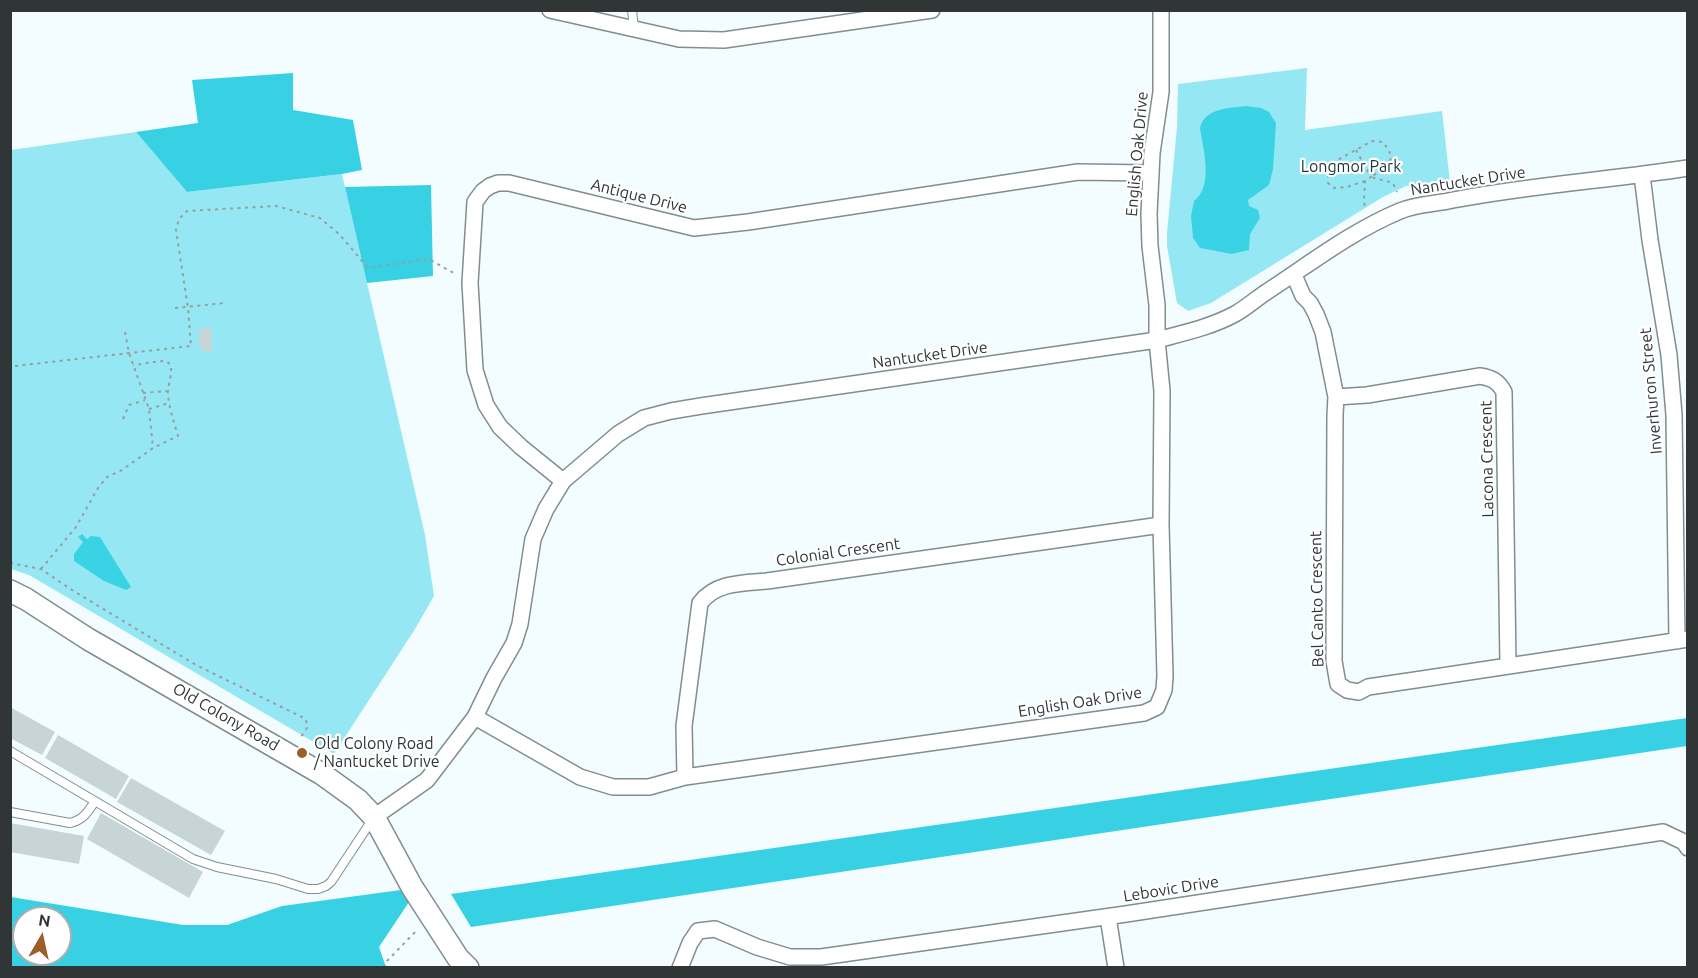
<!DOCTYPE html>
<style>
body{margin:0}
#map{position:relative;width:1698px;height:978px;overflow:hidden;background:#f3fdff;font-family:Ubuntu,sans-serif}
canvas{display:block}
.frame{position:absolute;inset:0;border:12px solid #303535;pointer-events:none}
.north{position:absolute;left:12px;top:906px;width:60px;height:60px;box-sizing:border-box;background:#fff;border:2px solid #acaeae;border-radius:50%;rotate:9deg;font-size:16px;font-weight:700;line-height:24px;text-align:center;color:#303535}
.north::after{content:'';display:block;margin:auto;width:21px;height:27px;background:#9e5e27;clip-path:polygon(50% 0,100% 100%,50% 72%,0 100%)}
</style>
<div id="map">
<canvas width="1698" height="978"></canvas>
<div class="frame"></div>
<div class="north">N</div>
</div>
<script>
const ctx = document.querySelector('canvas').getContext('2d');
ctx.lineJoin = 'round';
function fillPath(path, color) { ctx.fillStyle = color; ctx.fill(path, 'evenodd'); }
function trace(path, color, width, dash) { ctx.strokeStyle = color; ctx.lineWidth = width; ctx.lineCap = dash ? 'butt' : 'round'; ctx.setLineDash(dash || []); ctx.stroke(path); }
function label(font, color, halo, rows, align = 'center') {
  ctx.font = font + ' Ubuntu,sans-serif'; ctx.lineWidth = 4.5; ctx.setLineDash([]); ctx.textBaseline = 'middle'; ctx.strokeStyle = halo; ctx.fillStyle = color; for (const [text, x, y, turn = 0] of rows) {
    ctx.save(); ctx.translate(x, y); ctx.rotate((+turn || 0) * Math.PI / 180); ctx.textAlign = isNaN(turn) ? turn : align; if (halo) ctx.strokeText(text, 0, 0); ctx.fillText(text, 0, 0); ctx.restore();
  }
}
fillPath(new Path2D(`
 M1307 68 1305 130 1442 111 1450 182 1406 186 1383 197 1211 303 1188 311 1177 303 1167 246V233L1177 127 1178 84Z
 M136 132 187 192 342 174 425 535 434 596 415 629 334 754 29 575 11 569V150Z`), '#95e7f3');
fillPath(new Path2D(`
 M293 73V110L353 120 362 170 342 174 187 192 136 132 198 123 192 80Z
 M431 185 433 276 367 283 345 187Z
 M1687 718V746L471 927 451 894Z
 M401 890 409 902 379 947 386 967H11V897L183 925H227L282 906ZM24 918H60V954H24Z`), '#38d1e4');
fillPath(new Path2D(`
 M1246 106 1261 108 1269 112 1276 123 1273 169 1269 185 1248 200 1249 206 1258 210 1260 218 1250 234 1249 250 1232 254 1200 248 1193 238 1191 216 1194 201C1214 186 1203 149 1200 128 1204 108 1230 108 1246 106Z
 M82 534 87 539 91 536 100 537 131 587 126 590 104 581 74 561V554L83 542 78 537Z`), '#3ad3e6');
fillPath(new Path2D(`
 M211 328 212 351 203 352V347L199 348V329Z
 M10 707 55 732 42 755 10 738Z
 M58 735 129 776 116 799 45 758Z
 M131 778 225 831 211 855 117 802Z
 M101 813 203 872 189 898 87 839Z
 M10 823 84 836 79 864 10 852Z`), '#c8d5d7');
const lane = new Path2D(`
 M632 10 634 29
 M10 751 193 859 217 867 276 879 308 889H318L326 886 331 882 372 820
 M10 812 70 823C83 820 88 812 95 801`);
const street = new Path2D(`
 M550 10 679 39 724 40 932 10
 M1642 175 1650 240 1669 355 1674 415 1677 641
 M1294 275 1303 296 1310 303 1316 314 1323 332 1336 397 1335 415 1334 661 1338 684 1347 690 1359 692 1368 687 1422 679 1688 639
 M1336 397 1367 395 1480 376C1492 378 1498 381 1504 392L1508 665
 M563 481 521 447 500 427 486 405 475 370 470 283 475 202 483 191 490 186 498 183H509L694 228 748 222 1078 172 1150 173
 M475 717 580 777 613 787H649L685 777 1144 713 1157 707 1164 690 1165 676 1161 525 1162 391 1157 340V305L1150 246 1149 214 1152 153 1161 92V10
 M685 777 684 726 700 603C716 582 743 583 767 581L1161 525
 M374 817 427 780 475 717 494 678 514 643 520 624 533 539 546 509 563 481 618 434 644 418 671 411 701 406 1157 340C1183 333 1211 327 1235 314 1246 308 1257 298 1268 291 1311 263 1352 231 1400 211 1416 204 1436 204 1453 200 1530 185 1610 180 1688 168
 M1108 917 1116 968
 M680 968 690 943 698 931 715 929 757 947 790 957H821L1126 914 1663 832 1684 842 1688 848`);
const secondary = new Path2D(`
 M10 591 26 599 88 639 322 774 358 800 374 817 412 887 458 958 468 968`);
trace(lane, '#818d8f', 10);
trace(street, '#818d8f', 18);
trace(secondary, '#818d8f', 24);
trace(new Path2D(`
 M1356 150 1371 177 1365 181 1364 200 1365 209
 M1365 181 1347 187 1334 188 1328 183V175L1334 162 1372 141 1383 142C1389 151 1393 154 1389 165L1371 177 1393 183 1397 192
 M175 308 224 303
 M125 332 129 353 149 409 153 448
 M15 366 191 346 188 308 176 230 179 219 187 211 276 206 320 218 340 235 368 268 429 259 457 275
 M143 393 167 391
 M149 409 169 403
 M123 419 129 405 145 400
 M10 563 41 569 72 590 196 665 306 719 307 728 299 740
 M41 569 76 527 98 488 107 477 122 470 153 448 178 436C174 422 169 408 168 394 168 384 172 376 171 365L166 361C154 361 145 364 133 365
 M384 968 386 962 418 929`), '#979e9f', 2, [3, 4.5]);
trace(lane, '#fff', 8);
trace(street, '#fff', 15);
trace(secondary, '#fff', 21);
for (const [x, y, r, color] of [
 [302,753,6,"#9e5e27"]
]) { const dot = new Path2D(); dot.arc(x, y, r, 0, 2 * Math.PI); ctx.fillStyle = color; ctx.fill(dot); trace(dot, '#fff', 2); }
label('16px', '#303535', '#fff', [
 ["English Oak Drive",1137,154,-85],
 ["Nantucket Drive",1468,181,-9],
 ["Antique Drive",639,196,14],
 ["Nantucket Drive",930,355,-8],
 ["Inverhuron Street",1651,391,-95],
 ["Lacona Crescent",1487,459,-91],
 ["Colonial Crescent",838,552,-8],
 ["Bel Canto Crescent",1317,599,-91],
 ["English Oak Drive",1080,702,-9],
 ["Old Colony Road",226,717,30],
 ["Lebovic Drive",1171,889,-9]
]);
label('16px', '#1b3337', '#fff', [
 ["Longmor Park",1351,167]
]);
label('16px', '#303535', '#fff', [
 ["Old Colony Road",314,744],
 ["/ Nantucket Drive",314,762]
], 'left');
</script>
